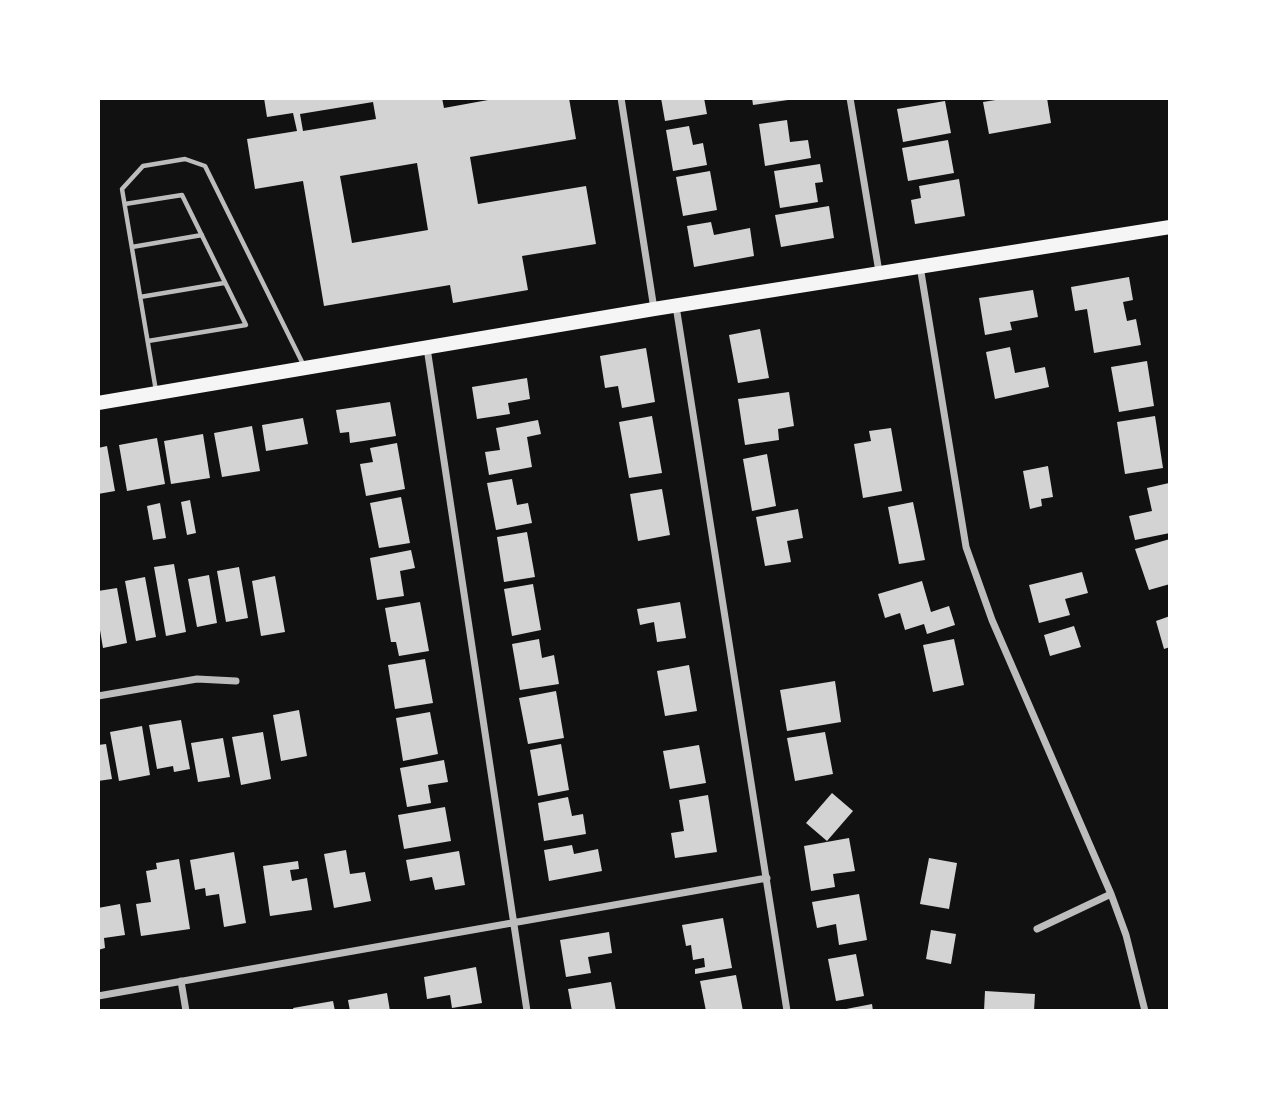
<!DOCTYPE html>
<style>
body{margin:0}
#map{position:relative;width:1268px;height:1109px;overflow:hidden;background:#111;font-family:"Alegreya Sans",sans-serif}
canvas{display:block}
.frame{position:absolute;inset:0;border:100px solid #fff;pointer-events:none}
</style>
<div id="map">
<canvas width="1268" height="1109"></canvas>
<div class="frame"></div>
</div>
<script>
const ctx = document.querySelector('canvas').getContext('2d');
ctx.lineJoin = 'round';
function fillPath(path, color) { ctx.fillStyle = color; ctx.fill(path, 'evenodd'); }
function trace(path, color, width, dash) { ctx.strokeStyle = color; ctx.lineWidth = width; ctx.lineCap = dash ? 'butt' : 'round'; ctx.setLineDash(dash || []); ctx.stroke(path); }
fillPath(new Path2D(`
 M264 98H442L444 108 499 98H569L576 139 470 157 478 204 586 186 596 244 522 256 528 290 453 303 450 285 324 306 303 181 255 189 247 139 297 131 293 113 267 117ZM373 102 376 119 303 131 300 114ZM417 163 428 230 352 243 340 176Z
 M661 98H704L707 114 665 121Z
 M752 98H788V100L753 105Z
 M1008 98H1047L1051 123 989 134 983 102Z
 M945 101 951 133 903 142 897 109Z
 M787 120 790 142 808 140 811 158 765 166 759 124Z
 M689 126 693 145 703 143 707 165 673 171 666 130Z
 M948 140 954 173 908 181 902 148Z
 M820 164 823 182 815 183 818 202 780 208 774 171Z
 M710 171 717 210 683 216 676 177Z
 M959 179 965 216 915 224 911 200 921 198 919 186Z
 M829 206 834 238 781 247 775 215Z
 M711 222 714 235 750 228 754 256 694 267 687 226Z
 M1129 277 1133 300 1123 302 1127 321 1136 319 1141 345 1094 353 1087 309 1075 311 1071 287Z
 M1033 290 1038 317 1010 322 1012 330 985 335 979 298Z
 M760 329 769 378 738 383 729 335Z
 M1010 347 1015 373 1045 367 1049 387 995 399 986 352Z
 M646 348 655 402 622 408 618 386 605 388 600 356Z
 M1147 361 1154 406 1119 412 1111 367Z
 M527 378 530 399 508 403 510 414 477 419 472 387Z
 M789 392 794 426 778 429 779 440 745 445 738 399Z
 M390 402 396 436 350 443 349 432 340 433 336 410Z
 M652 416 662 473 629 478 619 422Z
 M1155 416 1163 468 1125 474 1117 422Z
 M303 418 308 444 266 451 262 425Z
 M538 420 541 434 527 437 532 467 489 475 485 452 500 450 496 428Z
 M252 426 260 471 222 477 214 433Z
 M891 428 902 491 863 498 854 444 871 441 869 431Z
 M203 434 210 478 171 484 164 441Z
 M157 438 165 484 127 491 119 445Z
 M397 443 405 489 366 496 360 464 373 462 370 448Z
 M107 446 115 491 98 494V448Z
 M767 454 776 506 752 511 743 459Z
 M1048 466 1053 497 1041 499 1042 506 1030 509 1023 471Z
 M512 479 517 505 528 503 532 523 496 530 487 483Z
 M1169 483 1170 533 1135 540 1129 516 1152 511 1147 488Z
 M662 489 670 535 638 541 630 494Z
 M401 497 410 543 379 548 370 503Z
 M190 500 196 533 187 535 181 502Z
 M913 502 925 560 899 564 888 507Z
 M160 503 166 538 153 540 147 506Z
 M798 509 803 538 787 541 791 562 765 566 756 517Z
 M527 532 535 577 504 582 497 537Z
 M1170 539V584L1149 590 1135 549Z
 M411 550 415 568 400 571 404 596 377 600 370 558Z
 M174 564 186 632 166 636 154 567Z
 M239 567 248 618 226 622 217 571Z
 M1082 572 1088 593 1065 599 1070 615 1039 623 1029 585Z
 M209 575 217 623 197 627 188 579Z
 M275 576 285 632 261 636 252 581Z
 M145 577 156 637 136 641 125 581Z
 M922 581 931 612 949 606 955 625 927 634 924 624 905 630 900 613 885 618 878 594Z
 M533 584 541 630 512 636 504 589Z
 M117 588 127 643 103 648 98 618V591Z
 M420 602 429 651 399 656 396 642H391L385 608Z
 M680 602 686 638 657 642 654 622 640 625 637 609Z
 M1170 616V647L1164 649 1156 621Z
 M1074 626 1081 647 1050 656 1044 635Z
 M539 639 542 658 554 655 559 684 520 690 512 644Z
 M954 639 964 685 933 692 923 645Z
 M425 659 433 703 395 709 388 665Z
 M689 665 697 711 665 716 657 671Z
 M835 681 841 722 787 731 780 690Z
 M556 691 564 738 528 744 519 698Z
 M299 710 307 756 281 761 273 715Z
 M430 712 438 754 403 761 396 718Z
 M181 720 190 769 174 772 173 766 157 769 149 725Z
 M142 726 150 775 119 781 110 732Z
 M263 732 271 779 241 785 232 737Z
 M825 732 833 774 795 781 787 738Z
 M223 738 230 777 198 782 191 743Z
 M106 744 112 779 98 781V745Z
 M561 744 569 790 538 796 530 750Z
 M699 745 706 783 670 789 663 751Z
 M444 760 448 782 428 785 431 803 407 807 400 768Z
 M832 793 853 811 827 841 806 823Z
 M708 795 717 852 675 858 671 833 684 831 679 800Z
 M568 797 572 816 583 814 586 834 544 841 538 803Z
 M445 807 451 841 404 849 398 815Z
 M849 838 855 871 833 874 835 887 811 891 804 846Z
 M572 845 574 854 598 849 602 871 549 881 544 850Z
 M346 850 350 874 365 872 371 901 334 908 324 854Z
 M459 851 465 885 435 890 432 877 410 881 406 860Z
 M234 852 246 923 224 927 219 894 206 896 205 888 195 890 190 860Z
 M929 858 957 863 949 909 920 904Z
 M179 859 190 929 141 936 136 904 151 902 146 871 157 869 156 863Z
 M298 861 299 869 290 870 292 881 307 878 312 910 270 916 263 866Z
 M859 894 867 940 839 945 836 924 817 928 812 902Z
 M120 904 125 935 104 938 105 948 98 950V908Z
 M723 918 732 968 695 974V969L705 967 704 958 693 960 691 945 686 946 682 925Z
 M931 930 956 934 951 964 926 959Z
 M609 932 612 953 588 957 591 973 566 977 560 940Z
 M856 954 864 996 836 1001 828 959Z
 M476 967 482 1003 452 1008 450 995 427 999 424 977Z
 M736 975 743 1011H706L700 981Z
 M611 982 616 1011H572L568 989Z
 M985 991 1035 994 1034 1011H984Z
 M387 993 390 1011H350L348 1000Z
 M333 1001 335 1011H294L293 1008Z
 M872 1004 873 1011H841V1010Z`), '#d3d3d3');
trace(new Path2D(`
 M125 204 182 195 246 325 148 341
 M132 247 202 235
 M140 297 224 283
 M156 391 122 189 143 166 185 159 205 166 303 364`), '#bcbcbc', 4.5);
trace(new Path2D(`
 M621 98 654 309
 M850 98 879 272
 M920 266 966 547 992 620 1111 894 1126 935 1145 1011
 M676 306 787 1011
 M427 348 527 1011
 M98 696 197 679 236 681
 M1037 929 1111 894
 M181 981 186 1011
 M98 996 767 878`), '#bcbcbc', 7);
trace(new Path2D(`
 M98 403 654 309 1170 227`), '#f5f5f5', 14);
</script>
